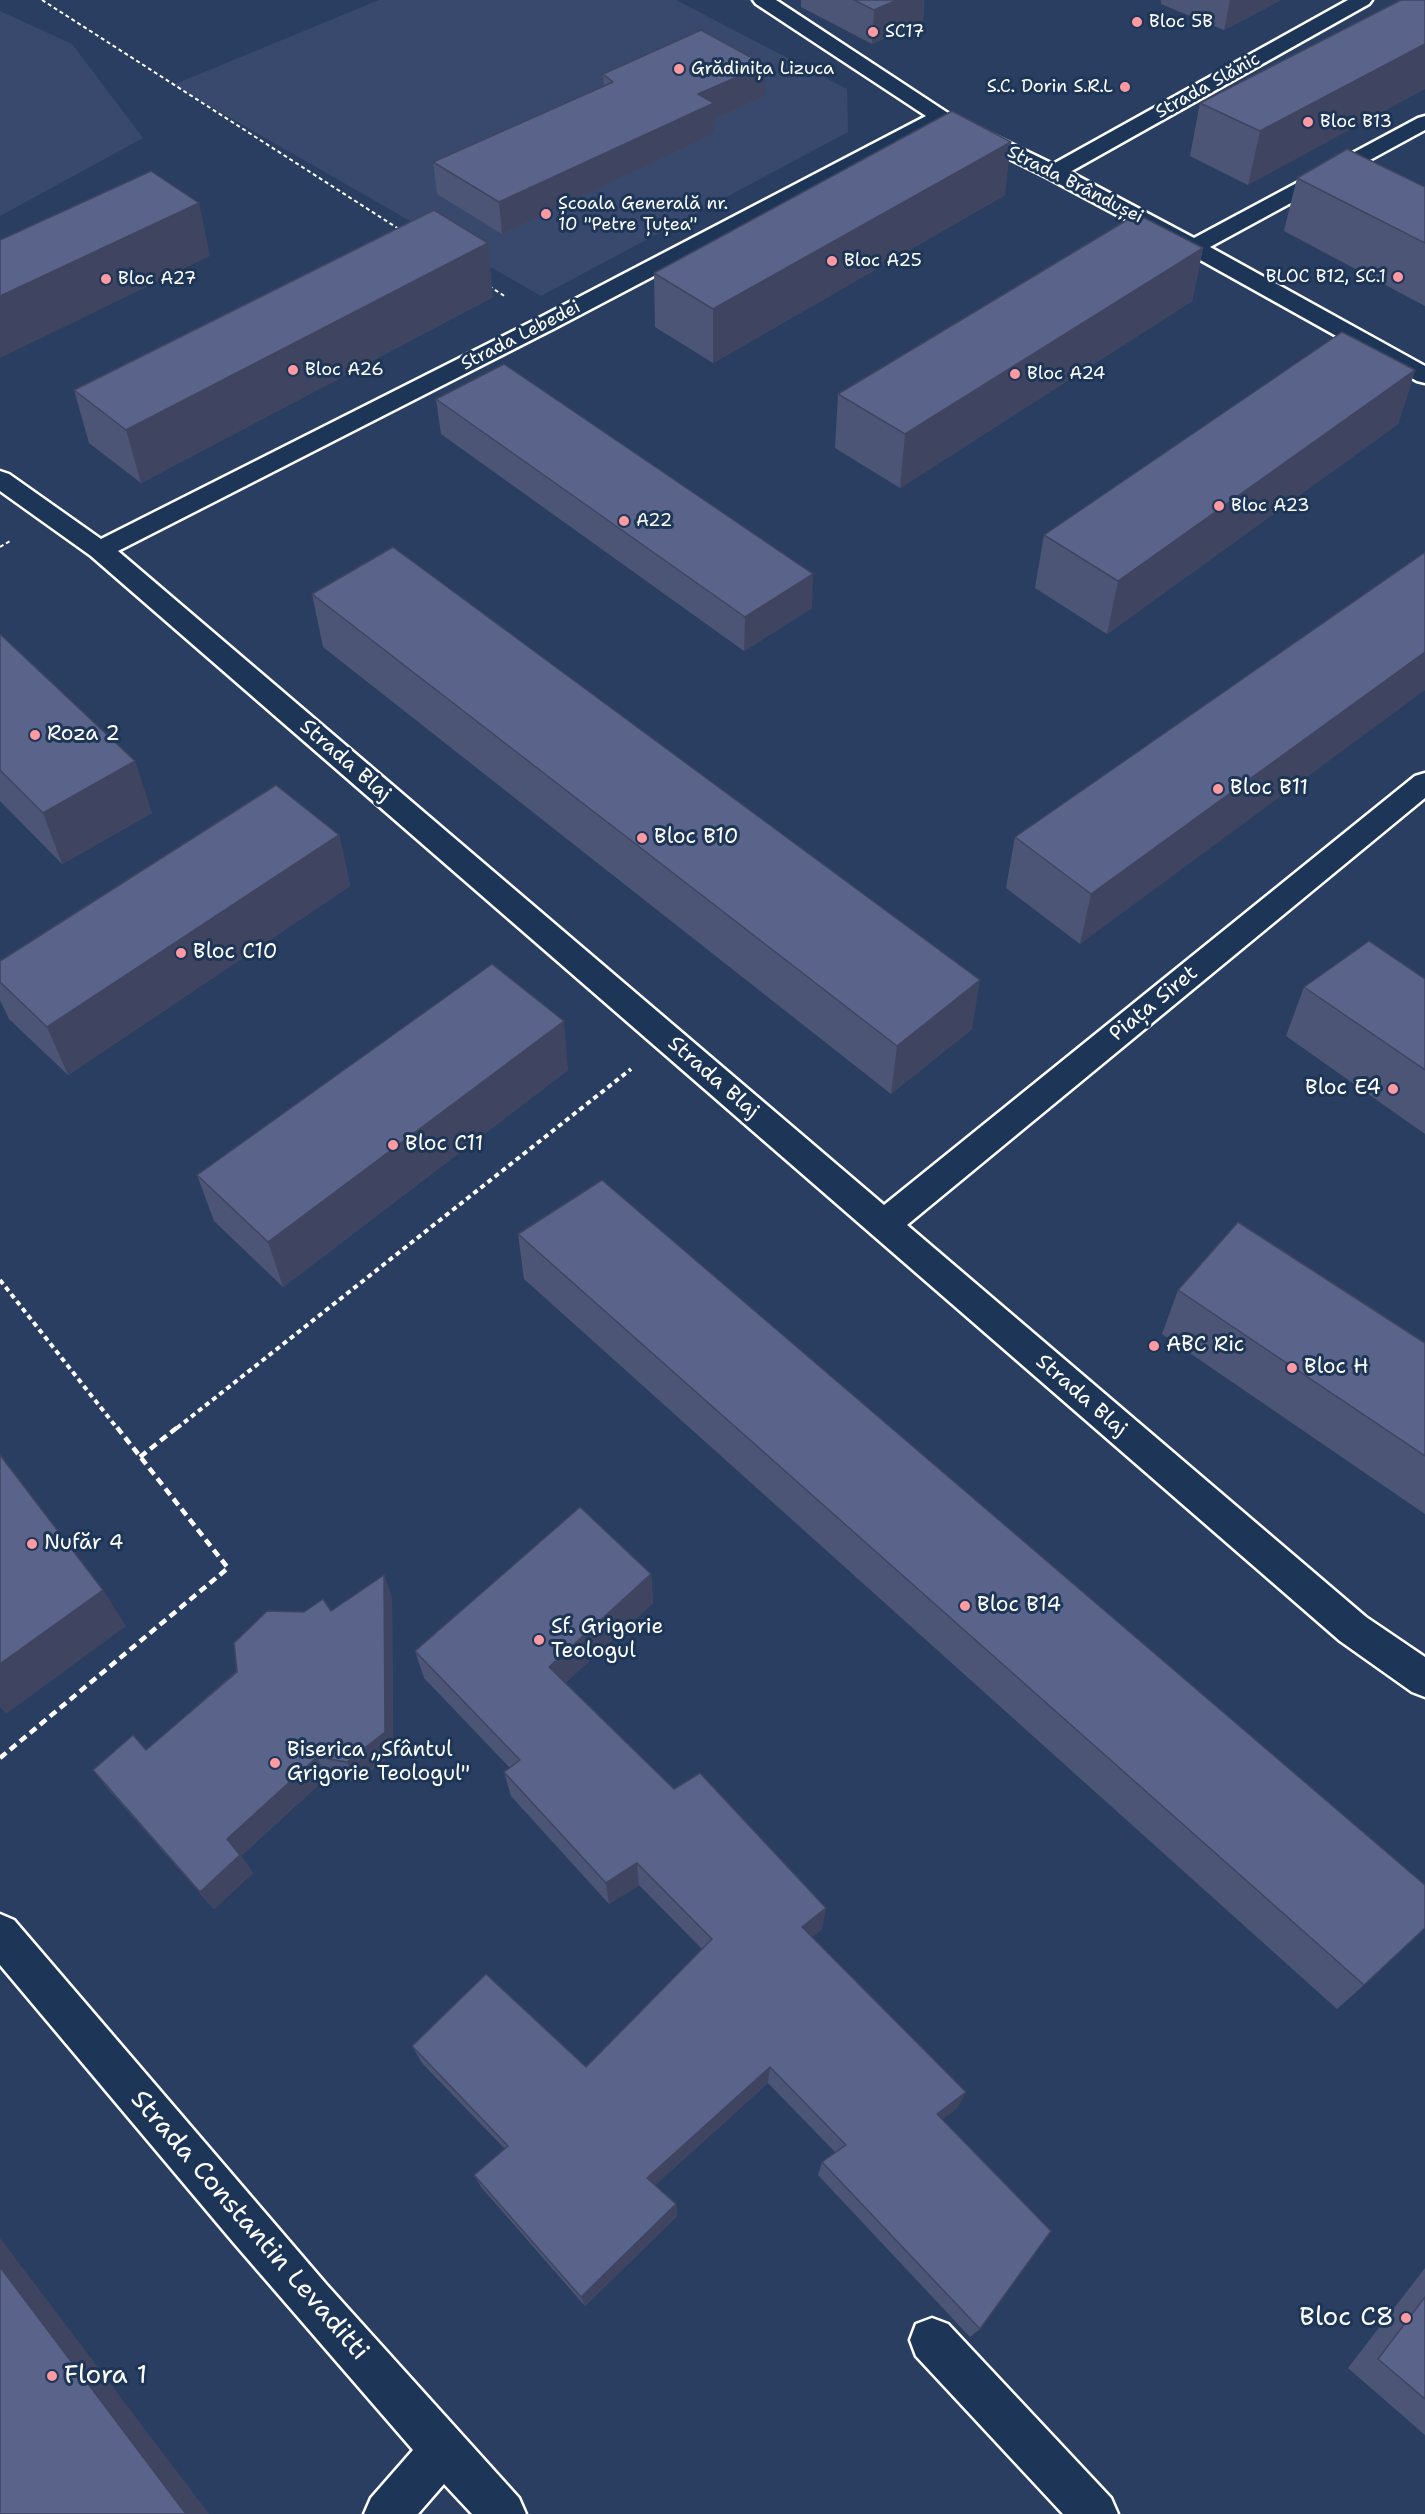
<!DOCTYPE html>
<meta charset="utf-8">
<style>
body{margin:0}
canvas{display:block;background:#293e61}
</style>
<canvas width="1425" height="2514"></canvas>
<script>
const ctx = document.querySelector('canvas').getContext('2d');
ctx.lineJoin = 'round';
function fillPath(path, color) { ctx.fillStyle = color; ctx.fill(path, 'evenodd'); }
function trace(path, color, width, dash) { ctx.strokeStyle = color; ctx.lineWidth = width; ctx.lineCap = dash ? 'butt' : 'round'; ctx.setLineDash(dash || []); ctx.stroke(path); }
function label(font, color, halo, rows, align = 'center') {
  ctx.font = font + ' "Shantell Sans",sans-serif'; ctx.lineWidth = 6; ctx.setLineDash([]); ctx.textBaseline = 'middle'; ctx.strokeStyle = halo; ctx.fillStyle = color; for (const [text, x, y, turn = 0] of rows) {
    ctx.save(); ctx.translate(x, y); ctx.rotate((+turn || 0) * Math.PI / 180); ctx.textAlign = isNaN(turn) ? turn : align; if (halo) ctx.strokeText(text, 0, 0); ctx.fillText(text, 0, 0); ctx.restore();
  }
}
fillPath(new Path2D(`
 M379 0H676L847 89 848 132 541 296 173 85Z
 M0 11 72 44 143 138 0 216Z`), '#38496d');
const minor = new Path2D(`
 M753 0H776L948 113 1053 164 1348 0H1372L1369 4 1070 172 1194 238 1418 118 1425 116V130L1210 247 1425 366V383L1417 381 1186 252 1046 177 941 125 555 328 118 551 884 1205 1415 776 1425 773V798L907 1225 1366 1617 1425 1657V1697L1412 1692 1340 1641 91 556 0 491V471L9 474 101 539 539 318 926 116 756 4Z
 M0 1914 14 1920 326 2284 519 2498 526 2514H472L444 2484 418 2514H364L371 2498 413 2450 233 2242 0 1965Z
 M932 2318 948 2324 1111 2498 1118 2514H1063L916 2356 910 2340 916 2324Z`);
trace(minor, '#fff', 5);
trace(new Path2D(`
 M42 0 402 231
 M489 286 506 297
 M0 547 12 540`), '#fff', 2, [4, 3]);
trace(new Path2D(`
 M0 1280 117 1428
 M177 1428 631 1069`), '#fff', 4, [5, 4]);
trace(new Path2D(`
 M140 1457 179 1426
 M0 1758 228 1568 116 1426`), '#fff', 4.5, [8, 5]);
fillPath(minor, '#1d3557');
fillPath(new Path2D(`
 M801 0H924L923 21 872 44 801 7Z
 M1161 0H1281L1224 30 1161 4Z
 M1401 0 1248 185 1190 156 1200 103Z
 M765 65V96L714 119V134L502 234 437 194 433 162 604 86 603 74Z
 M1297 178 1425 187V306L1284 231Z
 M1005 195 713 363 655 327 654 273Z
 M1203 248 1192 301 900 488 835 448 838 394Z
 M493 297 141 483 89 443 74 390Z
 M1415 370 1398 424 1107 634 1035 588 1044 535Z
 M436 399 812 608 744 651 441 434Z
 M1425 552 1080 944 1006 888 1015 837Z
 M312 594 972 1029 891 1094 323 647Z
 M0 634 152 813 62 864 0 801Z
 M339 835 350 886 68 1075 9 1019 0 1000V961Z
 M1425 979V1134L1286 1036 1304 987Z
 M568 1070 283 1287 214 1221 197 1175Z
 M518 1234 1364 1985 1337 2009 524 1279Z
 M1178 1290 1425 1343V1514L1162 1334Z
 M651 1574 653 1603 565 1683 674 1789 822 1929 812 1937 966 2092 957 2108 942 2119 980 2329 970 2337 818 2175 822 2162 835 2152 768 2083 655 2185 676 2204 677 2216 585 2306 482 2188 474 2175 505 2149 422 2063 412 2046 586 2067 702 1949 639 1885 609 1904 511 1796 504 1772 510 1768 424 1678 415 1651Z
 M384 1575 392 1599 393 1753 357 1782 327 1777 241 1856 253 1873 214 1909 109 1790 93 1770 146 1750 304 1612 331 1611Z
 M1425 2268V2435L1348 2368Z`), '#4d5577');
fillPath(new Path2D(`
 M897 0H924L923 21 872 44 874 10Z
 M1230 0H1281L1224 30Z
 M1425 44V89L1248 185 1260 131Z
 M765 65V96L714 119V134L502 234 499 202 698 94Z
 M1011 142 1005 195 713 363V309Z
 M199 203 210 256 0 358V296Z
 M488 243 493 297 141 483 126 430Z
 M1203 248 1192 301 900 488 905 434Z
 M1415 370 1398 424 1107 634 1118 581Z
 M813 574 812 608 744 651 745 617Z
 M1425 652V690L1080 944 1091 894Z
 M135 761 152 813 62 864 43 813Z
 M339 835 350 886 68 1075 47 1027Z
 M980 980 972 1029 891 1094 897 1046Z
 M564 1021 568 1070 283 1287 268 1242Z
 M651 1574 653 1603 554 1693 549 1667Z
 M384 1575 392 1599 393 1753 357 1782 347 1762Z
 M103 1590 126 1626 6 1714 0 1707V1664Z
 M317 1757 327 1777 241 1856 253 1873 214 1909 200 1892 227 1839Z
 M637 1863 639 1885 609 1904 606 1883Z
 M826 1908 822 1929 799 1948 802 1927Z
 M770 2067 768 2083 649 2191 647 2178Z
 M966 2092 957 2108 930 2129 937 2114Z
 M676 2204 677 2216 585 2306 581 2297Z
 M0 2238 209 2514H186L0 2267Z`), '#3f4561');
const building = new Path2D(`
 M854 0H897L874 10Z
 M1401 0H1425V44L1260 131 1200 103Z
 M701 30 765 65 698 94 714 103 499 202 433 162 613 82 603 74Z
 M952 111 1011 142 713 309 654 273Z
 M1347 149 1425 187V243L1297 178Z
 M151 171 199 203 0 296V240Z
 M434 210 488 243 126 430 74 390Z
 M1137 214 1203 248 905 434 838 394Z
 M1342 332 1415 370 1118 581 1044 535Z
 M504 364 813 574 745 617 436 399Z
 M393 547 980 980 897 1046 312 594Z
 M1425 552V652L1091 894 1015 837Z
 M0 634 135 761 43 813 0 770Z
 M276 785 339 835 47 1027 0 982V961Z
 M1369 941 1425 979V1070L1304 987Z
 M492 964 564 1021 268 1242 197 1175Z
 M602 1180 1425 1885V1928L1364 1985 518 1234Z
 M1238 1222 1425 1343V1456L1178 1290Z
 M0 1455 103 1590 0 1664Z
 M580 1507 651 1574 549 1667 674 1789 700 1773 826 1908 802 1927 966 2092 937 2114 1051 2231 980 2329 822 2162 846 2145 770 2067 647 2178 676 2204 581 2297 474 2175 508 2146 412 2046 486 1974 586 2067 712 1939 637 1863 606 1883 504 1772 520 1760 415 1651Z
 M384 1575 385 1732 347 1762 317 1757 227 1839 240 1855 200 1892 93 1770 133 1735 146 1750 237 1672 234 1643 267 1611 304 1612 323 1599 331 1611Z
 M0 2267 186 2514H0Z
 M1425 2297V2399L1378 2359Z`);
fillPath(building, '#5a638a');
trace(building, '#3f4561', 1.5);
for (const [x, y, r, color] of [
 [1137,22,6,"#ff9aa2"],
 [873,32,6,"#ff9aa2"],
 [679,69,6,"#ff9aa2"],
 [1125,87,6,"#ff9aa2"],
 [1308,122,6,"#ff9aa2"],
 [546,214,6,"#ff9aa2"],
 [832,261,6,"#ff9aa2"],
 [1398,277,6,"#ff9aa2"],
 [106,279,6,"#ff9aa2"],
 [293,370,6,"#ff9aa2"],
 [1015,374,6,"#ff9aa2"],
 [1219,506,6,"#ff9aa2"],
 [624,521,6,"#ff9aa2"],
 [35,735,6,"#ff9aa2"],
 [1218,789,6,"#ff9aa2"],
 [642,838,6,"#ff9aa2"],
 [181,953,6,"#ff9aa2"],
 [1393,1089,6,"#ff9aa2"],
 [393,1145,6,"#ff9aa2"],
 [1154,1346,6,"#ff9aa2"],
 [1292,1368,6,"#ff9aa2"],
 [32,1544,6,"#ff9aa2"],
 [965,1606,6,"#ff9aa2"],
 [539,1640,6,"#ff9aa2"],
 [275,1763,6,"#ff9aa2"],
 [1406,2318,6,"#ff9aa2"],
 [52,2376,6,"#ff9aa2"]
]) { const dot = new Path2D(); dot.arc(x, y, r, 0, 2 * Math.PI); ctx.fillStyle = color; ctx.fill(dot); trace(dot, '#1d3557', 2); }
label('18px', '#fff', '#1d3557', [
 ["Bloc 5B",1149,22],
 ["SC17",885,32],
 ["Grădinița Lizuca",691,69],
 ["S.C. Dorin S.R.L",1113,87,"right"],
 ["Bloc B13",1320,122],
 ["Școala Generală nr.",558,204],
 ["10 \"Petre Țuțea\"",558,225],
 ["Bloc A25",844,261],
 ["BLOC B12, SC.1",1386,277,"right"],
 ["Bloc A27",118,279],
 ["Bloc A26",305,370],
 ["Bloc A24",1027,374],
 ["Bloc A23",1231,506],
 ["A22",636,521]
], 'left');
label('18px', '#fff', '#1d3557', [
 ["Strada Slănic",1208,86,-29],
 ["Strada Brândușei",1075,185,27],
 ["Strada Lebedei",521,336,-27]
]);
label('21px', '#fff', '#1d3557', [
 ["Roza 2",47,735],
 ["Bloc B11",1230,789],
 ["Bloc B10",654,838],
 ["Bloc C10",193,953],
 ["Bloc E4",1381,1089,"right"],
 ["Bloc C11",405,1145],
 ["ABC Ric",1166,1346],
 ["Bloc H",1304,1368],
 ["Nufăr 4",44,1544],
 ["Bloc B14",977,1606],
 ["Sf. Grigorie",551,1628],
 ["Teologul",551,1652],
 ["Biserica „Sfântul",287,1751],
 ["Grigorie Teologul\"",287,1775]
], 'left');
label('21px', '#fff', '#1d3557', [
 ["Strada Blaj",345,761,41],
 ["Piața Siret",1154,1004,-39],
 ["Strada Blaj",713,1078,41],
 ["Strada Blaj",1081,1396,41]
]);
label('26px', '#fff', '#1d3557', [
 ["Strada Constantin Levaditti",249,2226,49]
]);
label('26px', '#fff', '#1d3557', [
 ["Bloc C8",1394,2318],
 ["Flora 1",64,2376,"left"]
], 'right');
</script>
